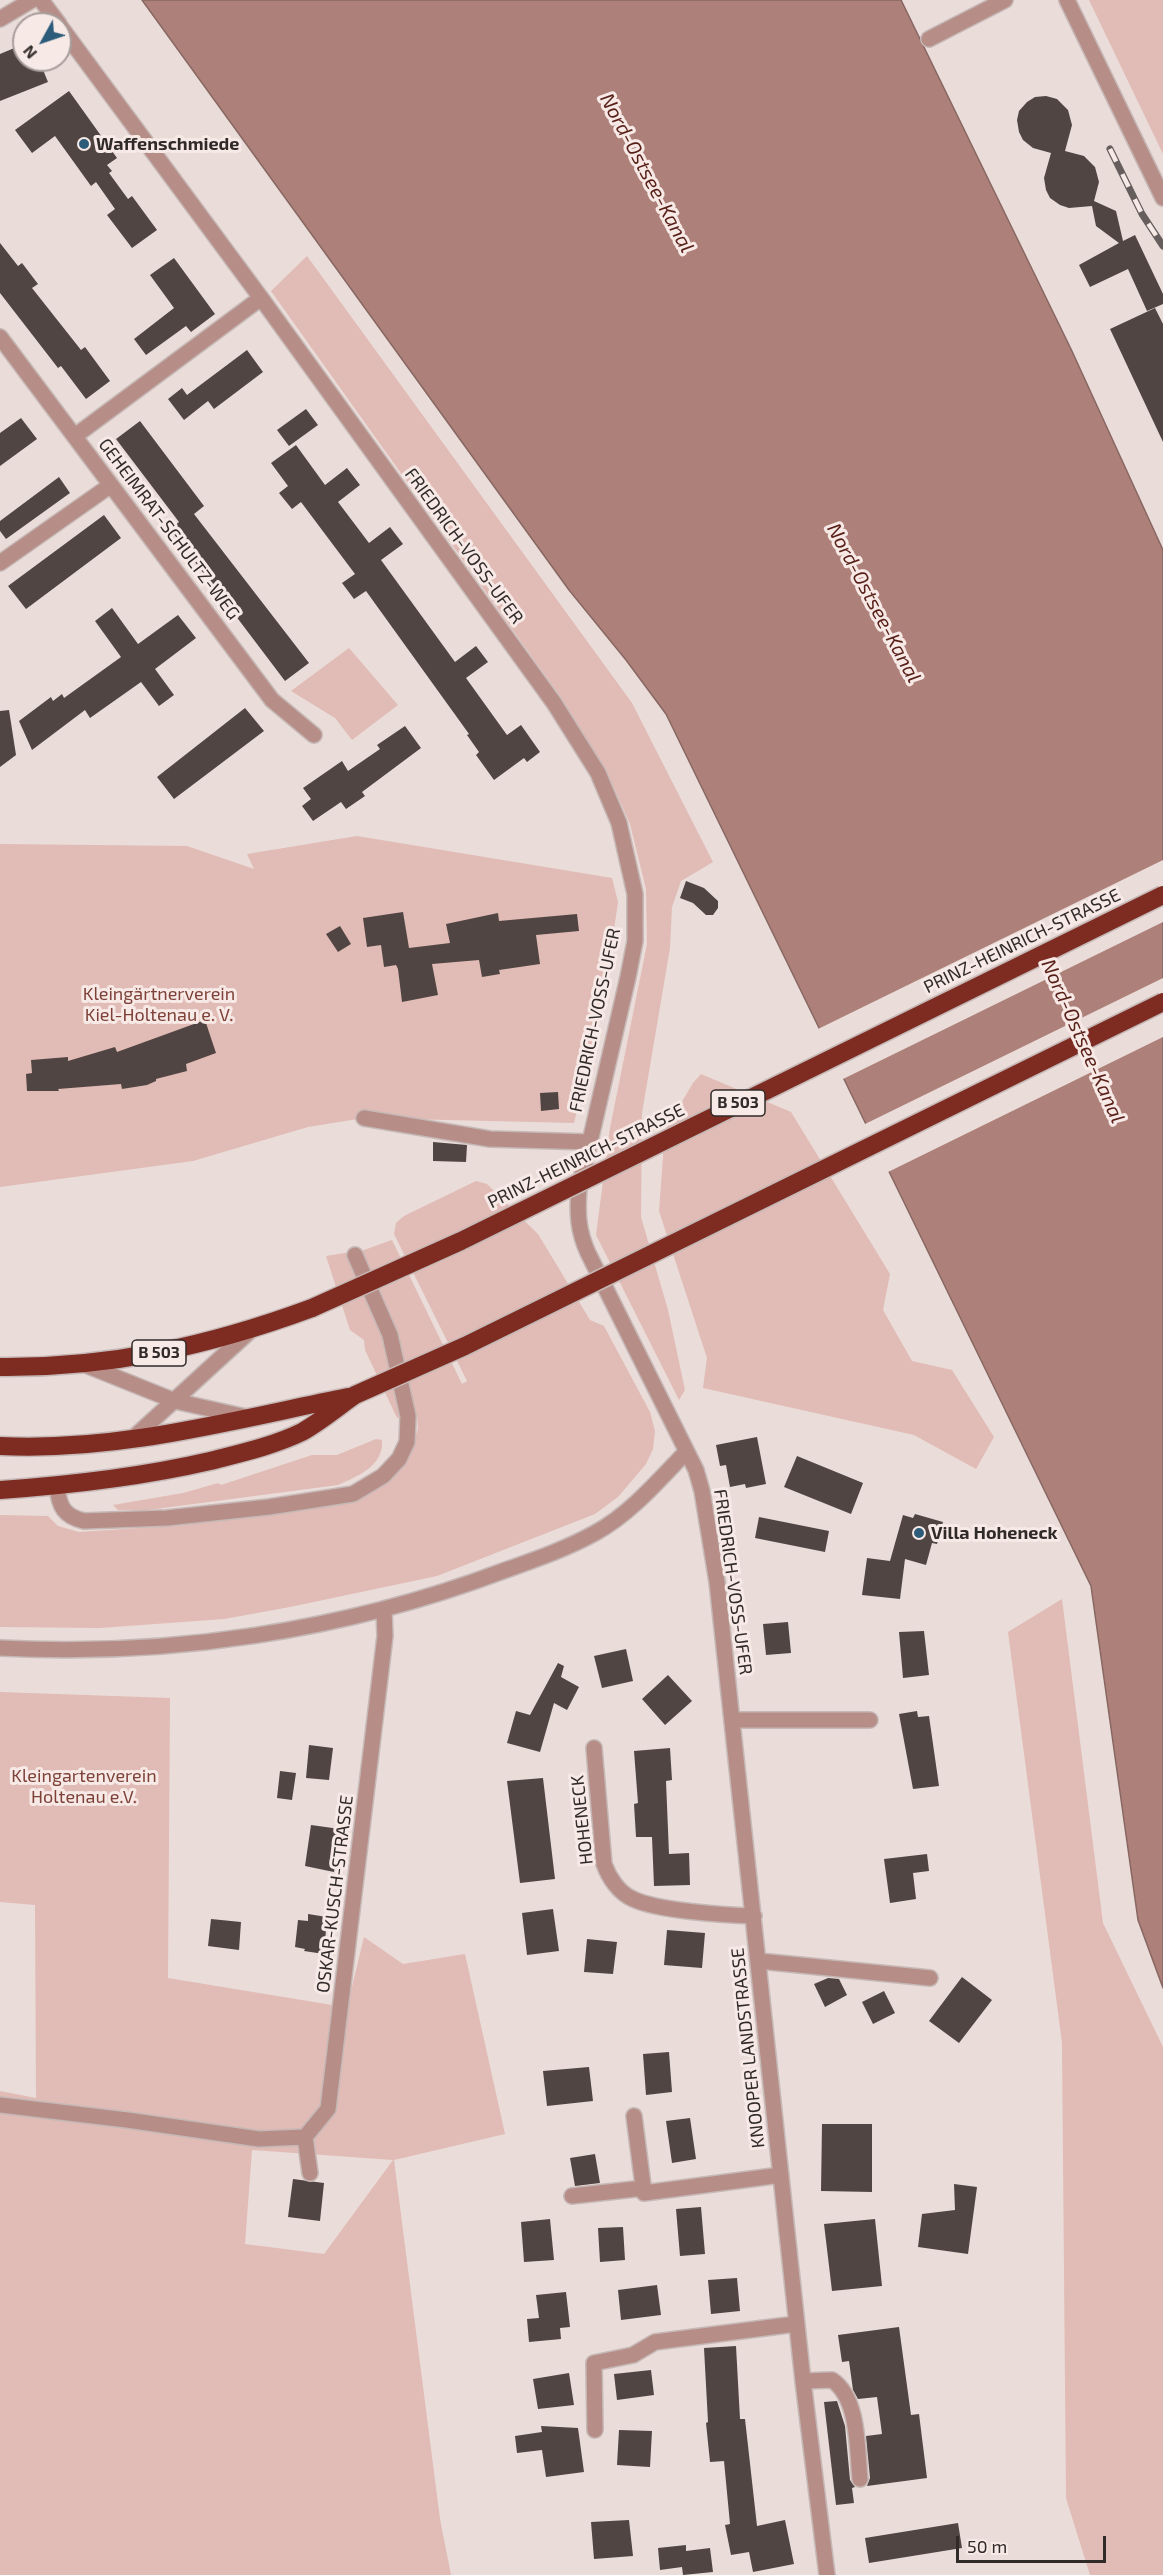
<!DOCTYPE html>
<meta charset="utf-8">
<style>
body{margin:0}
#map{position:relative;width:1163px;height:2575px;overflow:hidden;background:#eadcd9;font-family:"Exo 2",sans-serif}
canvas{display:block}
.north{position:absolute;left:12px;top:12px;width:60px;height:60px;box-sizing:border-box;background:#f7e9e6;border:2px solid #a79d9a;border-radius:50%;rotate:230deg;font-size:16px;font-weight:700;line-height:24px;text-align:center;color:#302a29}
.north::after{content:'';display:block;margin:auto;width:21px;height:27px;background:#2c5c7a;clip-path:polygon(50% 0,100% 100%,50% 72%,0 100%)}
.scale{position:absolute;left:956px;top:2536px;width:150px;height:27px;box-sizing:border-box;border:3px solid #302a29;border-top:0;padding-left:8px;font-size:18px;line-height:21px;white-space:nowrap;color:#302a29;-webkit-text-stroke:4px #f7e9e6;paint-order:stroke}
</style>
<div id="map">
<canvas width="1163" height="2575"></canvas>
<div class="north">N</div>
<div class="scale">50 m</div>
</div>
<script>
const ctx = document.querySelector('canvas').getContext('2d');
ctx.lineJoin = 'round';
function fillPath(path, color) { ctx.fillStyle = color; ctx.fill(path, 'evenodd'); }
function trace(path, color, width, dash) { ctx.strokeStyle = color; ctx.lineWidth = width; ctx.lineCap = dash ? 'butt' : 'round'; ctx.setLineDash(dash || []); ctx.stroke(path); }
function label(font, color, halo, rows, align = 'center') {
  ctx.font = font + ' "Exo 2",sans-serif'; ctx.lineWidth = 6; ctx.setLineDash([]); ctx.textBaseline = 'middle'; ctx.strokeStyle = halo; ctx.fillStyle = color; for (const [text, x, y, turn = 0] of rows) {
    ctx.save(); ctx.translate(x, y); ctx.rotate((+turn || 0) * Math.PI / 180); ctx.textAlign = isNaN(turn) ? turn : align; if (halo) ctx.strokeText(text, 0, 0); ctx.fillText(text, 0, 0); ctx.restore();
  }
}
fillPath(new Path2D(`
 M1089 0H1163V154Z
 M307 256 632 703 713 862 681 881 672 907 670 948 642 1113 641 1217 668 1310 685 1390 679 1400 596 1235 610 1128 647 944 646 889 630 824 607 772 562 699 271 291Z
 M349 648 398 705 352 740 335 718 291 691Z
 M357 836 612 878 618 902 602 1011 574 1123 364 1118 308 1127 193 1161 0 1187V844L187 846 254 869 247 854Z
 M701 1074 791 1112 890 1274 883 1310 912 1361 952 1370 994 1437 976 1469 914 1435 703 1388 707 1358 659 1211 665 1130 693 1083Z
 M476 1181 487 1184 538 1234 590 1320 604 1326 650 1412 655 1431 653 1449 646 1464 618 1497 595 1514 437 1576 290 1607 224 1619 100 1628 0 1627V1515L48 1516 58 1526 79 1532 185 1525 351 1502 390 1478 413 1443 418 1429 417 1414 397 1418 365 1350 364 1340 350 1330 326 1256 364 1250 392 1240 462 1384 467 1381 394 1234 396 1223 404 1216Z
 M376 1439 382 1440C384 1466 358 1476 338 1485L148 1510H118L113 1505 183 1493 218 1483 221 1485 312 1455H337Z
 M1062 1599 1103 1923 1163 2047V2575H1090L1066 2498 1062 2043 1008 1632Z
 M0 1692 170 1698 168 1978 332 2005 349 1999 364 1937 403 1964 465 1954 505 2134 394 2160 440 2519 451 2575H0V2091L36 2098 35 1905 0 1902ZM252 2150 393 2160 324 2254 245 2244Z`), '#e1bbb5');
const water = new Path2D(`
 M142 0H901L1071 349 1163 550V1988L1138 1920 1091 1586 666 714 626 660 569 590Z`);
fillPath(water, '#ad817a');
trace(water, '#886762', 1.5);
fillPath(new Path2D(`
 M1163 860V922L841 1080 816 1030Z
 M1163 978V1037L886 1173 863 1125Z`), '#eadcd9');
fillPath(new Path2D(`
 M24 44V60H39L48 82 0 101V54Z
 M69 91 117 158 107 165 112 171 109 173 128 199 132 196 157 230 132 248 107 215 115 209 96 182 91 186 55 136 32 153 15 130Z
 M1046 96 1057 99 1068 110 1072 125 1065 151 1084 156 1095 167 1099 182 1094 201 1116 211 1123 241 1135 235 1163 294V304L1147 311 1128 269 1090 287 1079 265 1119 243 1096 226 1092 206 1069 208 1060 205 1050 198 1046 190 1044 178 1051 153 1033 148 1023 140 1019 132 1017 120 1019 111 1027 102 1035 97Z
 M0 243 18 266 22 263 38 284 32 288 81 350 85 347 110 381 86 399 61 366 58 368 0 293Z
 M174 258 215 314 191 332 186 326 146 355 134 339 174 308 150 275Z
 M1155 308 1163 324V442L1110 329Z
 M247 350 263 372 214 409 208 401 184 420 168 399 182 388 187 395Z
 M306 409 318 425 289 446 277 430Z
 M21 418 37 439 0 466V433Z
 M140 421 204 506 194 514 309 663 285 681 170 529 179 522 116 439Z
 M296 445 325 485 347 468 360 485 338 502 369 543 390 527 403 544 381 560 455 662 476 646 488 662 466 678 507 735 521 725 540 752 527 762 524 758 494 780 476 755 479 752 467 735 469 734 366 591 354 599 342 583 355 574 301 502 292 509 279 493 288 486 271 463Z
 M59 477 70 493 6 539 0 531V521Z
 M104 515 121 538 26 609 8 586Z
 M112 608 138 644 178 615 196 638 155 669 174 695 159 706 141 682 90 718 85 710 32 750 19 721 51 697 53 701 62 694 64 698 121 657 95 621Z
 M245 708 264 731 174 799 157 777Z
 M9 710 16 755 0 767V711Z
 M405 726 421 748 362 792 365 796 346 809 341 802 313 821 302 806 311 799 303 788 342 761 348 771 380 749 377 745Z
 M686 881 704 888 718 901V908L713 915H706L693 903 680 898Z
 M403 912 409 948 450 943 446 924 498 913 499 921 577 914 579 931 536 935 540 964 499 970 500 974 482 977 479 960 432 964 438 995 402 1002 398 969 396 965 384 967 381 945 367 947 363 918Z
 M340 926 351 944 338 952 326 934Z
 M205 1020 216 1053 186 1064 187 1071 156 1079V1081L147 1085 122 1089 121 1084 58 1089 59 1091H27L26 1074 32 1073 31 1060 68 1057V1061L115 1047 117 1052Z
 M558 1092 559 1109 541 1111 540 1093Z
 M433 1142 467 1145 466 1162 433 1161Z
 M757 1437 766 1484 746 1488 745 1484 730 1487 726 1465 720 1466 716 1445Z
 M797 1456 863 1483 851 1514 784 1487Z
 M915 1514 943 1522 937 1544 932 1543 926 1565 905 1559 900 1599 862 1595 867 1558 890 1561 903 1515 913 1518Z
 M759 1517 829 1531 825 1552 755 1538Z
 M788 1622 791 1653 766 1655 763 1624Z
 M924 1631 929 1675 903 1678 899 1632Z
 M626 1649 633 1681 602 1688 594 1656Z
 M558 1663 564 1666 561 1677 579 1687 567 1710 554 1703 540 1752 507 1743 516 1711 530 1715Z
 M668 1675 692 1701 665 1725 642 1699Z
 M917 1711 918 1717 929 1716 939 1786 913 1789 899 1714Z
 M309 1745 333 1748 329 1780 306 1778Z
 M670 1748 672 1780 666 1781 669 1854 689 1853 690 1885 654 1886 652 1837H636L634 1804 638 1803 634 1751Z
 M280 1771 296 1773 292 1800 277 1798Z
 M543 1778 555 1879 520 1883 507 1781Z
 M311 1825 340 1829 334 1872 305 1866Z
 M927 1854 929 1871 913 1873 916 1899 890 1903 884 1859Z
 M553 1909 559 1951 527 1955 522 1913Z
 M308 1914 327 1917 324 1954 304 1951 305 1949 295 1947 298 1920 308 1921Z
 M211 1919 241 1922 239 1950 208 1946Z
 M667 1930 705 1933 702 1968 664 1965Z
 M587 1939 617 1942 613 1974 584 1972Z
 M962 1977 992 2000 959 2043 929 2021Z
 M828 1978 839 1979 847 1995 825 2007 814 1984Z
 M884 1991 895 2013 873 2024 862 2002Z
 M669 2052 672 2092 646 2095 643 2054Z
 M589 2067 593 2101 547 2106 543 2071Z
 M690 2118 696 2159 672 2163 666 2121Z
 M822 2124H872V2192L821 2191Z
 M595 2154 600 2183 575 2186 570 2158Z
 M293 2179 324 2183 320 2221 288 2217Z
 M954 2184 977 2187 968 2254 918 2247 922 2214 955 2210Z
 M701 2207 705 2254 680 2256 676 2209Z
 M550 2219 554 2260 524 2262 521 2222Z
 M875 2219 882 2286 832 2291 824 2224Z
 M623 2227 625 2260 600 2262 598 2228Z
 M737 2278 740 2311 711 2314 708 2280Z
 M657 2285 661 2315 621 2320 618 2290Z
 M566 2292 570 2327 560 2328 561 2339 529 2342 527 2319 539 2318 536 2295Z
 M899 2327 911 2415 919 2414 927 2478 867 2486 870 2478 866 2436 882 2434 877 2397 858 2399 853 2390 849 2361 842 2362 838 2335Z
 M736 2346 740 2419H745L757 2526 785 2520 794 2564 753 2572 749 2552 731 2555 725 2525 730 2524 724 2461 710 2462 706 2423 708 2422 704 2348Z
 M651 2370 654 2395 617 2400 614 2374Z
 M569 2373 574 2405 538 2409 533 2379Z
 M837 2401 845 2426 850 2480 855 2487 852 2488 854 2503 836 2505 824 2402Z
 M541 2426 578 2428 584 2472 546 2477 542 2450 517 2453 515 2436 542 2432Z
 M619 2430 652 2431 650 2467 617 2465Z
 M629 2520 633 2556 594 2559 591 2522Z
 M958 2523 962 2548 869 2563 865 2538Z
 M686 2545V2551L710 2548 713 2572 683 2575 682 2567 660 2570 658 2548Z`), '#504543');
const minor = new Path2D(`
 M41 0 59 24
 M1067 0 1163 198
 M0 19 32 0
 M60 26 261 298 554 703 598 773 619 823 635 894V941L628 977 579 1189C577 1213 578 1231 588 1253L696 1470 702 1491 717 1582 803 2381 827 2575
 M929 39 1005 0
 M0 337 272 700 314 735
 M75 436 261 298
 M0 563 111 485
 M364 1118 490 1139 589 1142
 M83 1364 175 1401 246 1417
 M131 1440 250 1331
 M57 1486C59 1507 64 1516 84 1521L167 1518 269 1507 353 1494 383 1476 399 1459 407 1442 408 1416 390 1335 355 1255
 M0 1648C170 1657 344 1631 503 1571 534 1560 566 1549 595 1533 630 1514 659 1480 686 1452
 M732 1720H870
 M594 1748 604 1864C609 1878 619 1893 633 1899 658 1911 725 1915 754 1916
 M759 1961 930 1978
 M0 2105 127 2120 259 2139 305 2137
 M634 2116 644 2193 781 2175
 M310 2173 305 2137 328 2109 385 1636 384 1610
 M572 2196 644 2188
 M803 2381 832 2380C859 2398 857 2449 860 2479
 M595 2430 594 2363 633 2355 655 2342 796 2324`);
const highway = new Path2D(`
 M0 1367C110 1368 209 1346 312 1308
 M0 1446C118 1452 233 1420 348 1397
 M0 1490C71 1485 141 1477 210 1461 241 1453 273 1446 302 1432 320 1422 338 1407 355 1395`);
trace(minor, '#c5b8b6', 18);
trace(highway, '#c5b8b6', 21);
trace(minor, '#b78e87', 15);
trace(highway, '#7e2c22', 18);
const rail = new Path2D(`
 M1110 149 1142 214 1163 246`);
trace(rail, '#665e5c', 7);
trace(rail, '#f7e9e6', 4.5, [14]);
const highwayBridge = new Path2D(`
 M312 1308 461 1241 1163 895
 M355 1395 465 1346 1163 1002`);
trace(highwayBridge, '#c5b8b6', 21, []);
trace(highwayBridge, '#7e2c22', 18);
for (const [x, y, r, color] of [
 [84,144,6,"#2c5c7a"],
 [919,1533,6,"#2c5c7a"]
]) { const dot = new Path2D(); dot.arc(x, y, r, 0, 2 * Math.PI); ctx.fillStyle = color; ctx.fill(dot); trace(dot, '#f7e9e6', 2); }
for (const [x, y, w] of [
 [738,1103,54],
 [159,1353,54]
]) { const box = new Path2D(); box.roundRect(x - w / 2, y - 13, w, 26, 4.5); ctx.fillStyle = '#f7e9e6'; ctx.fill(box); trace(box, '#302a29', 1.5); }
label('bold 16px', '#302a29', null, [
 ["B 503",738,1103],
 ["B 503",159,1353]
]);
label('bold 18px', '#302a29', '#f7e9e6', [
 ["Waffenschmiede",96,144],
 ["Villa Hoheneck",931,1533]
], 'left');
label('18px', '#302a29', '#f7e9e6', [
 ["GEHEIMRAT-SCHULTZ-WEG",169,529,53],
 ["FRIEDRICH-VOSS-UFER",464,546,54],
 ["PRINZ-HEINRICH-STRASSE",1022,941,-26],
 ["FRIEDRICH-VOSS-UFER",595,1020,-78],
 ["PRINZ-HEINRICH-STRASSE",586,1156,-26],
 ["FRIEDRICH-VOSS-UFER",733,1582,82],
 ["HOHENECK",582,1820,-96],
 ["OSKAR-KUSCH-STRASSE",335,1894,-83],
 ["KNOOPER LANDSTRASSE",748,2048,-96]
]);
label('18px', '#7e4138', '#f7e9e6', [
 ["Kleingärtnerverein",159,994],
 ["Kiel-Holtenau e. V.",159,1015],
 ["Kleingartenverein",84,1776],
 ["Holtenau e.V.",84,1797]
]);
label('italic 20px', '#571f18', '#f7e9e6', [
 ["Nord-Ostsee-Kanal",647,173,62],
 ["Nord-Ostsee-Kanal",874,603,62],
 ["Nord-Ostsee-Kanal",1083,1041,66]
]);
</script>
